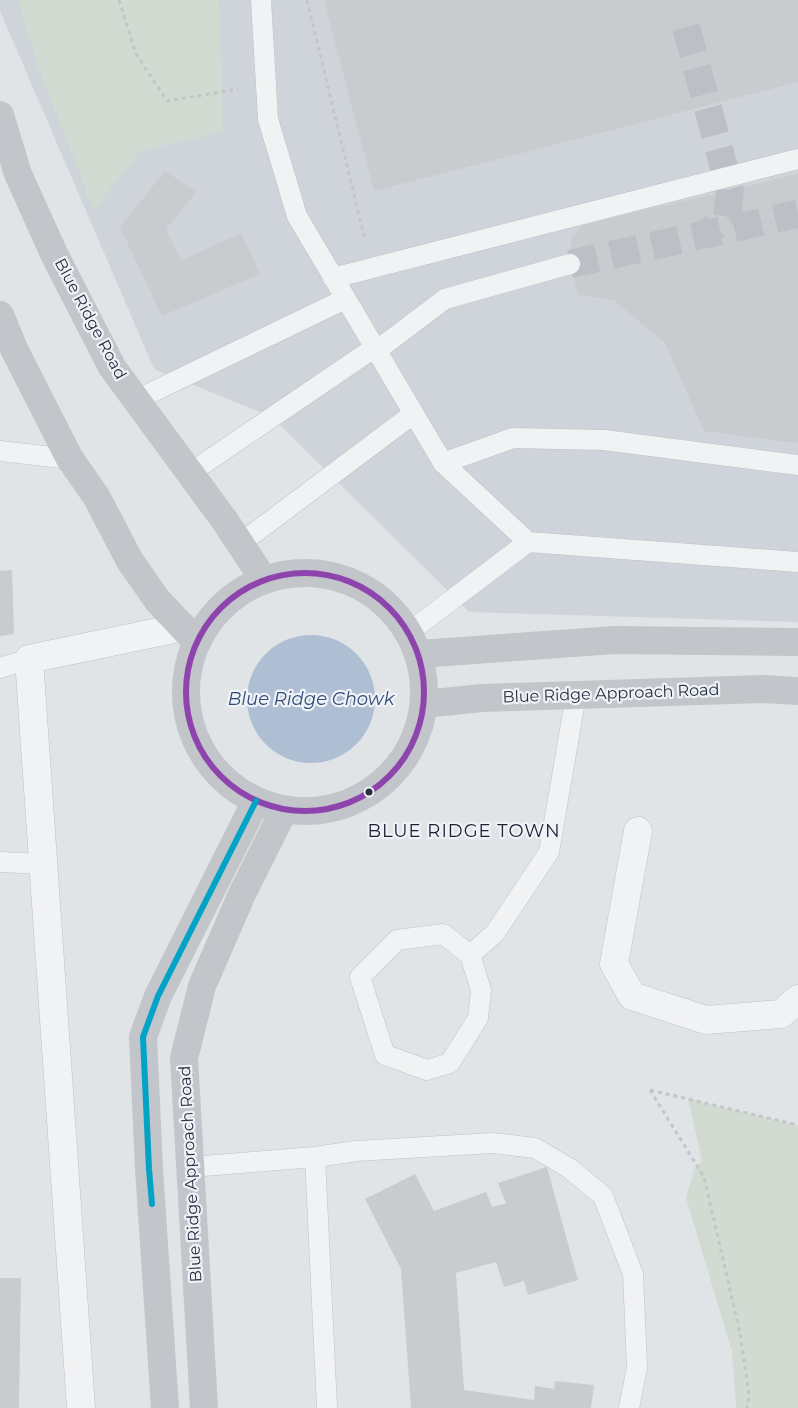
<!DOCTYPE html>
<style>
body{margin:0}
canvas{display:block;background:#e1e4e7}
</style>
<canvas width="798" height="1408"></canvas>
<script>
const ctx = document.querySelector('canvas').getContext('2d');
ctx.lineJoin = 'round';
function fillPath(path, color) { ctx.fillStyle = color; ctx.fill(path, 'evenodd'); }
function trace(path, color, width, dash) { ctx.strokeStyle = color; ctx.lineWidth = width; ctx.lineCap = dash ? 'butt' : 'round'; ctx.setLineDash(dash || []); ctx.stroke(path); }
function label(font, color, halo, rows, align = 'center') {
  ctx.font = font + ' Montserrat,sans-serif'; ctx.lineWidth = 4.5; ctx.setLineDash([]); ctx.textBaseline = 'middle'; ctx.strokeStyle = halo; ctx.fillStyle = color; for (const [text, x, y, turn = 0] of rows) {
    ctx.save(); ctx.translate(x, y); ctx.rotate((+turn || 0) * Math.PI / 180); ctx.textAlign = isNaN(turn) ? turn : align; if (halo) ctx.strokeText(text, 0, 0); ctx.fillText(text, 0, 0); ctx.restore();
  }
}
fillPath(new Path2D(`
 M0 0H798V622L469 612 272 417 154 369 0 11Z`), '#cfd3da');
fillPath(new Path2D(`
 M18 0H219L223 132 140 151 94 210 39 69Z
 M688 1099 798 1125V1408H736L732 1352 686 1198 694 1169 702 1161Z`), '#d1dbd2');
fillPath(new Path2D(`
 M247 699a64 64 0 1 1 128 0a64 64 0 1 1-128 0Z`), '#afbfd3');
fillPath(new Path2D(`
 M324 0H798V82L374 191Z
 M165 171 196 192 166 229 181 261 241 233 260 274 162 316 120 227Z
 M798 174V443L704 431 665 343 614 300 578 295 570 264 572 237 582 226 603 220Z
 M12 570 14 634 0 636V571Z
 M547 1167 578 1280 528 1295 524 1281 504 1287 496 1262 456 1273 464 1390 534 1400 535 1386 554 1389 555 1381 594 1385 591 1408H411L401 1269 365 1199 415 1174 434 1211 486 1192 492 1207 506 1203 498 1183Z
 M0 1278H21L19 1408H0Z`), '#c9cccf');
trace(new Path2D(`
 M686 27 730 190 727 216 705 235
 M570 264 798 214`), '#bcc0c6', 28, [28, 14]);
const lane = new Path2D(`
 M261 0 268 119 297 216 443 463 528 542 798 562
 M333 278 798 159
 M376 351 445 299 570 264
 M136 400 345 299
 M0 451 70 459
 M443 463 513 438 604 440 798 465
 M190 473 374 348
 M241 543 413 414
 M408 633 528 542
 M0 668 29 659
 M0 862 43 864
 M470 955 443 934 397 940 360 977 385 1055 427 1070 450 1063 478 1018 481 990 470 955 495 933 549 852 576 695
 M315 1157 327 1408
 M191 1167 315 1157 356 1151 493 1143 535 1148 569 1168 603 1196 633 1274 637 1367 629 1408`);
const street = new Path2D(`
 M638 831 614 964 632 996 706 1020 781 1014 798 999
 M81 1408 29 659 183 627`);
trace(lane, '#bfc2c5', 21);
trace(street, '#bfc2c5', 29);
trace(new Path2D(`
 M119 0 136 54 167 101 238 89
 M307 0 365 240
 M650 1090 704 1177 740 1333 749 1394 747 1408
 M650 1090 798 1125`), '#c3c5ca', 3, [4, 4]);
trace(lane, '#f1f2f3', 20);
trace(street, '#f1f2f3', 28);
trace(new Path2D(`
 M0 115 18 174 55 256 112 367 225 521 264 580
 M0 315 15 351 70 459 96 496 130 561 158 601 196 641
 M186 692a119 119 0 1 1 238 0a119 119 0 1 1-238 0Z
 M419 654 614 640 798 642
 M424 704 482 698 763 689 798 691
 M165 1408 149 1169 143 1037 158 996 256 801
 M204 1408 184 1058 202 986 242 894 284 810`), '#c2c5c9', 28);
trace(new Path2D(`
 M186 692a119 119 0 1 1 238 0a119 119 0 1 1-238 0Z`), '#8e44ad', 6);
trace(new Path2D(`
 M152 1204 149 1169 143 1037 158 996 256 801`), '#02a3c7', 6);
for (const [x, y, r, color] of [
 [369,792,4.5,"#273041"]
]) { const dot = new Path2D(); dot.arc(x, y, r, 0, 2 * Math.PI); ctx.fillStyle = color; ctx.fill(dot); trace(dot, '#eff2f7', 2); }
label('16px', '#273041', '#eff2f7', [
 ["Blue Ridge Road",90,319,62],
 ["Blue Ridge Approach Road",611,694,-2],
 ["Blue Ridge Approach Road",191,1174,-93]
]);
label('italic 18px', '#304d77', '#eff2f7', [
 ["Blue Ridge Chowk",311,700]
]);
ctx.letterSpacing = '1px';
label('18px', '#1a2132', '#eff2f7', [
 ["BLUE RIDGE TOWN",464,832]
]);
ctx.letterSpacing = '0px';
</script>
